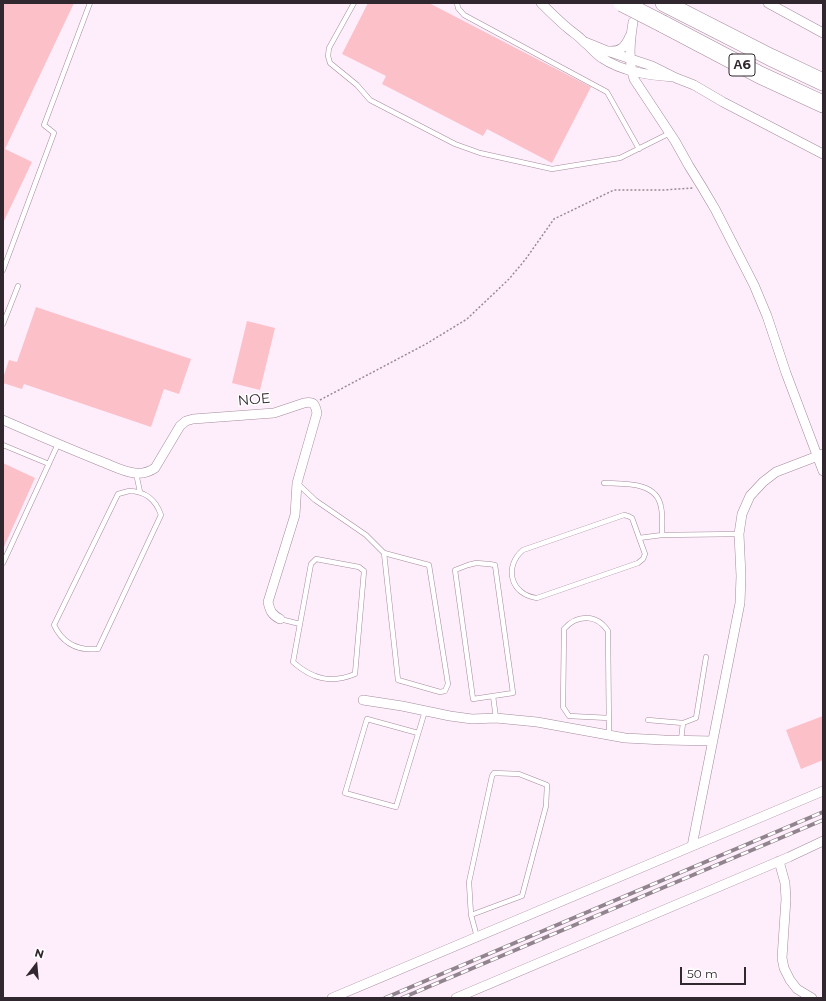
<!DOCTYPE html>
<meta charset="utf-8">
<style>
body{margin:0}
#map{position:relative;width:826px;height:1001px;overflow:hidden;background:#feedfa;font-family:Montserrat,sans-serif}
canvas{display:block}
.frame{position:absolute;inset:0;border:4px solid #31272e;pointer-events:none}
.north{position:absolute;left:16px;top:945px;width:40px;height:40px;-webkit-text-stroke:3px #fff;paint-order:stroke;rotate:16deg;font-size:11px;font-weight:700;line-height:16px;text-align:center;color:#31272e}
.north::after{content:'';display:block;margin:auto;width:14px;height:18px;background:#31272e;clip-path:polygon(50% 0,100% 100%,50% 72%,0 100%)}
.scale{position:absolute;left:680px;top:967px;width:66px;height:18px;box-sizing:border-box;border:2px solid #31272e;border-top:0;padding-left:5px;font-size:12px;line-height:14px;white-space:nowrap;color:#31272e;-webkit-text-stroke:3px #fff;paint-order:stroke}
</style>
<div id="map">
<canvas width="826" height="1001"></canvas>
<div class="frame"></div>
<div class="north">N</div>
<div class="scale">50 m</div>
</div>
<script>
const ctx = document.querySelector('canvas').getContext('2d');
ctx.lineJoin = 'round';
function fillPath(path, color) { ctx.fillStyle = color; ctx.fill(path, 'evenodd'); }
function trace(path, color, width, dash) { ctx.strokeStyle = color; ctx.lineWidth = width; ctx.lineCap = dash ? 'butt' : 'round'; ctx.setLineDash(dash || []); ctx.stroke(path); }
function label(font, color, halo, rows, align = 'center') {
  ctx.font = font + ' Montserrat,sans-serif'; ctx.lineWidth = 3; ctx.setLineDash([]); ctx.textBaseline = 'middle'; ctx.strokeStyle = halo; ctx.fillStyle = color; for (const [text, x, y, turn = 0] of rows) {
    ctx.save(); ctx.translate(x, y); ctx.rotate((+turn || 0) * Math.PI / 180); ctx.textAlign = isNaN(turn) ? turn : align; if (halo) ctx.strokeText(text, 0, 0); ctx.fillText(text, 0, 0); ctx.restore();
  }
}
fillPath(new Path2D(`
 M3 3H74L5 149 32 162 3 223Z
 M368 3H429L591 87 552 163 487 129 483 136 382 84 386 76 342 54Z
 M36 307 191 359 179 394 164 389 151 427 24 384 22 389 3 383V378L9 360 17 362Z
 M247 321 275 328 260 390 232 383Z
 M3 463 35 478 3 549Z
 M823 716V760L801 769 786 730Z`), '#fcc0c9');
const service = new Path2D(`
 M354 3 329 48 328 56 330 63 357 85 370 100 455 144 480 153 552 169 620 158 670 133
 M457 3 458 8 464 15 607 92 639 149
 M3 270 54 133 44 125 90 3
 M3 324 18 286
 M3 445 49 464
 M136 473 140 492
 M297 483 315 500 366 535 384 553 398 680 440 692 445 691 448 684 429 565 384 553
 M604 483C623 484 657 481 661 507 663 516 662 526 662 535
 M129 491C145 491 156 500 161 515L98 649C78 651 63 644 54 625L118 494Z
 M624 515 628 516 632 518 645 554 643 559 638 563 537 598C511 595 503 567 523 550Z
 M639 538 662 535 739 534
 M316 559 359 567 364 571 355 674C331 684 312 679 293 662L311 564Z
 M3 563 58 444
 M476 563 489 564 495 565 513 693 473 699 455 570 468 565Z
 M280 619 300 624
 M493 696 496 718
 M648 720 683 723 681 740
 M683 723 696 718 706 657
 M418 733 367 719 345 793 396 807 425 711
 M609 735 608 631C597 614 577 614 564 629L563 707 569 716 609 718
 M471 915 522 896 546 806 547 785 519 774 494 773 492 776 469 882 471 915 477 937`);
const minor = new Path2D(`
 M541 3C550 12 560 22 570 30 575 34 580 37 584 42 591 47 595 54 602 58 623 72 648 75 673 77
 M768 3 823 33
 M633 22C630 41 628 60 634 79L675 141 689 166 702 187 715 209 754 285 767 316 786 373 823 471
 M585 42 607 51 652 66 676 78 694 85 723 102 823 154
 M608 51C621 52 625 47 630 36
 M3 420C35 434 67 448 100 461 111 465 123 472 135 473 142 474 149 472 155 468L180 426 186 421 193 419 274 413 304 403C314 401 315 404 317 413L297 483 295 515 268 602C270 611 272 615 280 619
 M363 700 402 706 450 716 472 719 496 718 537 722 625 738 664 740 713 741
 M692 846 740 603 741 576 739 534 742 514 750 496 763 482 776 472 823 454
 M779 861 785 883 786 899 782 958 784 968 790 980 797 989 812 998
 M332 998 823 791
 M456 998 789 857 823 841`);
const motorway = new Path2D(`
 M664 3 770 57 823 82
 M663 24 760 75 823 104`);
trace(service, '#a48b9d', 5.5);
trace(minor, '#a48b9d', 10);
trace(motorway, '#a48b9d', 18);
trace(new Path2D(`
 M320 400 426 344 467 319 509 279 525 260 554 219 614 190H663L693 188`), '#988b95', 1.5, [2, 2]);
trace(service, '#fff', 4.5);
trace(minor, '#fff', 9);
trace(motorway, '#fff', 17);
const rail = new Path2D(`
 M385 998 823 812
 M402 998 823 820`);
trace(rail, '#91848e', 4);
trace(rail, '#fff', 2.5, [8]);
const motorwayBridge = new Path2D(`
 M622 3 663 24`);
trace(motorwayBridge, '#a48b9d', 18, []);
trace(motorwayBridge, '#fff', 17);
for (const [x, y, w] of [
 [742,65,26]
]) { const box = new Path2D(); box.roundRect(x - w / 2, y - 11, w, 22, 3); ctx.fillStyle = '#fff'; ctx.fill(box); trace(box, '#31272e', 1); }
label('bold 13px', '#31272e', null, [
 ["Α6",742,65]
]);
label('14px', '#31272e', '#fff', [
 ["NOE",254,400,-5]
]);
</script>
